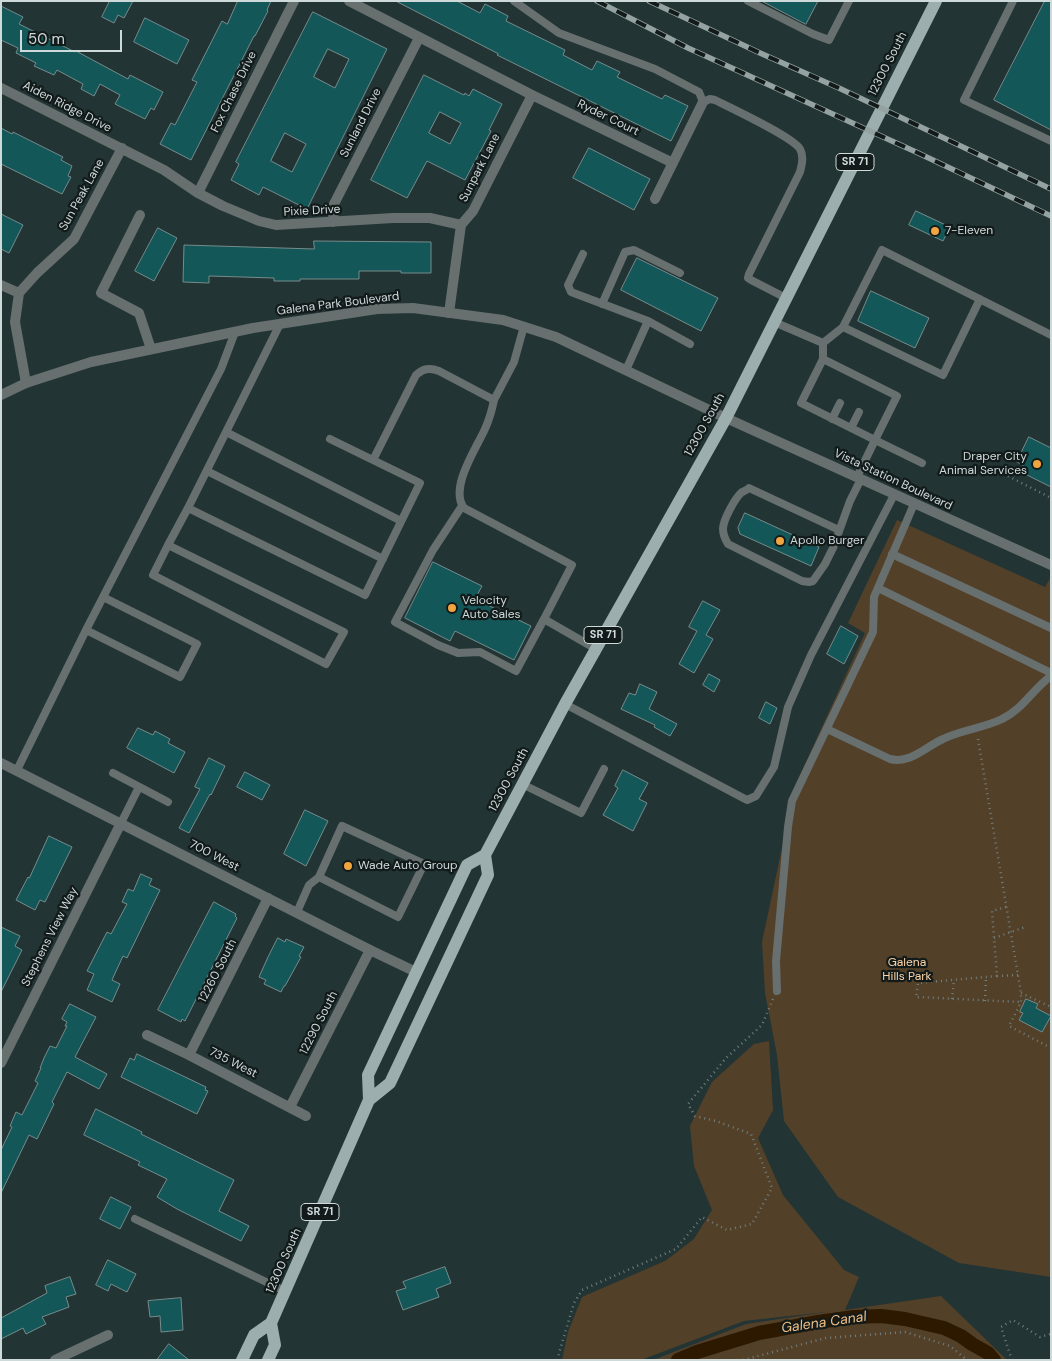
<!DOCTYPE html>
<style>
body{margin:0}
#map{position:relative;width:1052px;height:1361px;overflow:hidden;background:#223434;font-family:"DM Sans",sans-serif}
canvas{display:block}
.frame{position:absolute;inset:0;border:2px solid #ced9d9;pointer-events:none}
.scale{position:absolute;left:20px;top:30px;width:102px;height:22px;box-sizing:border-box;border:2px solid #ced9d9;border-top:0;padding-left:6px;font-size:15px;line-height:18px;white-space:nowrap;color:#ced9d9;-webkit-text-stroke:4px #121a1a;paint-order:stroke}
</style>
<div id="map">
<canvas width="1052" height="1361"></canvas>
<div class="frame"></div>
<div class="scale">50 m</div>
</div>
<script>
const ctx = document.querySelector('canvas').getContext('2d');
ctx.lineJoin = 'round';
function fillPath(path, color) { ctx.fillStyle = color; ctx.fill(path, 'evenodd'); }
function trace(path, color, width, dash) { ctx.strokeStyle = color; ctx.lineWidth = width; ctx.lineCap = dash ? 'butt' : 'round'; ctx.setLineDash(dash || []); ctx.stroke(path); }
function label(font, color, halo, rows, align = 'center') {
  ctx.font = font + ' "DM Sans",sans-serif'; ctx.lineWidth = 4.5; ctx.setLineDash([]); ctx.textBaseline = 'middle'; ctx.strokeStyle = halo; ctx.fillStyle = color; for (const [text, x, y, turn = 0] of rows) {
    ctx.save(); ctx.translate(x, y); ctx.rotate((+turn || 0) * Math.PI / 180); ctx.textAlign = isNaN(turn) ? turn : align; if (halo) ctx.strokeText(text, 0, 0); ctx.fillText(text, 0, 0); ctx.restore();
  }
}
fillPath(new Path2D(`
 M897 520 1045 587 1051 577V1277L959 1263 838 1197 784 1121 777 1055 765 993 762 942 783 843 789 799 865 633 848 623Z
 M769 1041 773 1110 758 1138 783 1195 844 1270 859 1277 845 1310 941 1296 1007 1360H653L746 1324 826 1312 744 1321 641 1360H562L568 1332 582 1297 665 1261 694 1239 712 1210 694 1166 690 1126 712 1082 754 1044Z`), '#534029');
trace(new Path2D(`
 M678 1360 697 1352 759 1333 818 1322 854 1317 881 1316 905 1319 944 1328 961 1336 972 1344 988 1353 994 1360`), '#2d1900', 14);
const building = new Path2D(`
 M110 1H133L124 18 118 15 114 23 102 17Z
 M238 1H271L267 10 268 11 255 36H254L191 160 160 144 171 123 175 125 197 82 192 80 222 21 227 24Z
 M396 1H457L480 13 485 4 508 16 506 21 565 50 563 55 592 70 597 61 620 72 617 77 662 99 665 95 688 106 671 141 497 55 498 54Z
 M762 1H818L806 24Z
 M1045 1H1051V130L994 100Z
 M1 6 23 17 19 24 75 52 76 51 128 79 130 75 163 92 154 110 151 108 145 119 115 104 120 95 100 84 94 96 81 89 83 84 57 70 54 75 34 66 36 63 16 53 18 48 1 40Z
 M313 12 387 49 307 209 263 187 259 195 231 180 239 164 236 162ZM328 49 349 59 335 88 314 77ZM285 133 306 144 292 172 271 161Z
 M145 18 189 40 177 64 134 42Z
 M424 75 464 95 465 93 469 96 473 89 502 104 489 130 491 131 465 180 427 161 407 198 371 180ZM440 112 461 123 450 144 429 133Z
 M1 128 12 134 13 132 63 157 61 160 72 166 68 176 71 177 62 194 1 164Z
 M589 148 650 179 634 210 573 178Z
 M916 211 950 227 943 241 909 225Z
 M1 214 23 225 9 253 1 249Z
 M158 228 177 238 154 281 135 271Z
 M314 241 431 242V273H401V271H359V279H300V281H274V278L209 276V283L183 282 184 245 314 249Z
 M637 258 718 298 701 331 621 290Z
 M871 291 929 318 915 348 858 321Z
 M1029 437 1051 448V487L1021 472 1024 466 1017 462Z
 M745 513 819 547 811 566 740 534 738 528Z
 M433 562 482 586 475 599 531 626 514 660 455 631 450 641 405 618Z
 M703 601 720 610 706 635 713 639 694 673 679 664 697 631 689 627Z
 M841 626 858 636 844 664 827 654Z
 M709 674 720 680 714 692 703 685Z
 M640 684 657 692 649 709 677 724 670 736 654 727 655 725 621 709 629 693 635 695Z
 M766 702 777 708 770 724 759 718Z
 M138 728 153 735 155 731 170 739 168 743 185 752 174 773 127 748Z
 M209 758 225 766 211 795 210 794 189 833 179 828 200 789 195 787Z
 M623 770 648 783 639 799 647 803 633 831 603 815 618 788 615 786Z
 M245 772 270 785 262 800 237 787Z
 M305 810 328 821 306 866 284 854Z
 M49 836 72 847 45 902 40 900 35 910 16 900 28 877 29 878Z
 M141 874 152 879 149 885 160 890 127 958 123 956 112 980 120 984 112 1002 87 990 94 974 87 971 107 932 111 934 127 904 122 902 128 889 133 891Z
 M214 902 236 914 235 916 237 918 185 1021 182 1019 181 1022 158 1010Z
 M1 927 20 936 15 946 22 950 1 992Z
 M278 938 285 942 286 939 304 947 299 956 301 957 285 986H284L281 992 264 984 266 980 259 977 268 957Z
 M1026 999 1038 1004 1036 1008 1051 1016 1042 1032 1019 1020 1023 1013 1020 1012Z
 M70 1004 96 1017 75 1057 107 1074 99 1089 67 1072 52 1102 54 1104 37 1139 29 1135 1 1193V1150L12 1127 10 1126 16 1112 22 1115 38 1083 35 1081 41 1068H40L44 1058 50 1046 56 1048 67 1026H65L67 1022 62 1019Z
 M137 1054 206 1087 205 1090 208 1091 197 1114 121 1077 130 1058 134 1060Z
 M96 1109 142 1132 141 1134 234 1180 219 1211 249 1226 241 1241 177 1209 157 1197 167 1179 138 1165 140 1162 84 1135Z
 M111 1197 131 1207 120 1229 100 1219Z
 M108 1260 136 1274 127 1292 111 1284 108 1291 96 1285Z
 M445 1267 451 1283 436 1289 439 1297 403 1310 396 1291 406 1288 403 1282Z
 M70 1277 76 1294 66 1297 69 1307 42 1317 46 1324 26 1334 23 1328 1 1339V1318L47 1293 45 1286Z
 M181 1298 183 1330 161 1332 160 1316 150 1317 148 1301Z
 M169 1344 189 1360H157Z`);
fillPath(building, '#135759');
trace(building, '#778b8c', 1);
trace(new Path2D(`
 M1008 476 1051 498
 M978 739 1021 993V1002L1009 1026 1051 1048
 M1006 907 992 911 997 976 918 983 916 997 1021 1002
 M994 938 1025 927
 M997 976 1018 975
 M1021 993 1051 1007
 M952 999 954 980
 M985 1001 986 978
 M557 1360 574 1303 582 1290 676 1249 702 1217 727 1230 752 1224 772 1188 751 1134 716 1121 695 1116 688 1104 726 1058 762 1025 773 999
 M743 1360 826 1338 905 1332 950 1346 967 1360
 M1012 1360 1001 1327 1013 1320 1040 1337 1051 1334`), '#707f7f', 2.5, [1, 4]);
trace(new Path2D(`
 M514 1 559 33 655 69 699 92 703 102 710 99 715 100C731 108 793 137 800 149 804 156 802 164 800 172L749 274 748 278 751 280 786 298
 M748 1 813 34 829 40 849 1
 M1013 1 964 100 1051 141
 M583 254 568 285 571 292 648 321 690 344
 M602 304 625 252 634 250 680 273
 M774 322 823 343
 M843 327 943 375 980 299
 M823 343 843 327 882 250 1051 335
 M823 343V359L801 403 875 440 897 396 823 359
 M626 370 648 321
 M494 400C492 410 489 420 485 429 476 449 449 488 464 508L572 565 544 619 596 649
 M832 419 840 403
 M851 428 859 412
 M226 432 401 521
 M373 460 416 375C423 369 429 367 439 371L494 400 514 362 524 326
 M207 471 383 559
 M857 477 875 440 922 463
 M462 506 433 550 395 622 438 645 458 653 480 652 516 671 544 619
 M188 508 365 595 420 483 330 439
 M839 530 749 488C748 489 743 492 742 492 735 498 723 520 723 529 723 535 725 539 728 544L802 581 809 582 813 581 825 564 833 548 850 501 861 479
 M168 545 344 632 326 664 153 575 168 545 188 508 280 324
 M892 554 1051 628
 M878 588 1051 673
 M86 630 180 677 197 644 103 597
 M565 704 747 800 756 796 774 767 788 707 811 655 894 495
 M827 729 890 759C911 764 925 747 943 739 961 730 984 728 1002 719 1022 710 1033 689 1051 676
 M17 770 86 630 221 369 235 332
 M113 773 168 802
 M522 784 581 813 604 769
 M121 823 139 787
 M297 912 309 885 319 877 398 917 424 864 342 826 319 877
 M777 991 776 961 788 827 792 801 873 632 874 597 914 504
 M135 1219 285 1291`), '#676f6f', 8);
trace(new Path2D(`
 M349 1 532 95 673 163
 M1 88 164 170 198 193 223 206 259 221 276 225 393 218H430L461 225
 M198 193 294 1
 M655 199 703 102
 M140 215 101 293 139 313 151 349
 M333 222 334 204 419 38
 M1 285 19 293
 M449 313 461 225 473 211 532 95
 M26 383 15 322 19 293 37 273 74 239 122 148
 M147 1035 189 1055 306 1116
 M189 1055 268 898
 M1 1063 121 823
 M290 1107 370 950
 M55 1360 108 1335`), '#676f6f', 10);
trace(new Path2D(`
 M1 395 26 383 91 362 253 328 377 309 413 308 503 320 556 337 726 418 1051 565
 M1 763 370 950 416 972`), '#676f6f', 10);
trace(new Path2D(`
 M369 1100 390 1083 488 875 485 855
 M271 1323 369 1100 368 1075 467 865 485 855 565 704 726 418 936 1
 M242 1360 254 1335 271 1323
 M268 1360 275 1345 271 1323`), '#9caeae', 12);
const rail = new Path2D(`
 M597 1 688 48 916 152 1051 216
 M649 1 760 53 841 89 1051 189`);
trace(rail, '#95a2a2', 5.5);
trace(rail, '#121a1a', 4, [11]);
for (const [x, y, r, color] of [
 [935,231,5,"#f1a540"],
 [1037,464,5,"#f1a540"],
 [780,541,5,"#f1a540"],
 [452,608,5,"#f1a540"],
 [348,866,5,"#f1a540"]
]) { const dot = new Path2D(); dot.arc(x, y, r, 0, 2 * Math.PI); ctx.fillStyle = color; ctx.fill(dot); trace(dot, '#121a1a', 2); }
for (const [x, y, w] of [
 [855,162,38],
 [603,635,38],
 [320,1212,38]
]) { const box = new Path2D(); box.roundRect(x - w / 2, y - 8.5, w, 17, 4); ctx.fillStyle = '#121a1a'; ctx.fill(box); trace(box, '#ced9d9', 1); }
label('bold 11px', '#ced9d9', null, [
 ["SR 71",855,162],
 ["SR 71",603,635],
 ["SR 71",320,1212]
]);
label('12px', '#ced9d9', '#121a1a', [
 ["12300 South",888,64,-63],
 ["Fox Chase Drive",234,92,-64],
 ["Aiden Ridge Drive",67,107,27],
 ["Ryder Court",608,118,26],
 ["Sunland Drive",361,123,-63],
 ["Sunpark Lane",480,168,-63],
 ["Sun Peak Lane",82,195,-61],
 ["Pixie Drive",312,211,-3],
 ["Galena Park Boulevard",338,304,-7],
 ["12300 South",705,425,-61],
 ["Vista Station Boulevard",893,480,25],
 ["12300 South",509,780,-62],
 ["700 West",214,856,27],
 ["Stephens View Way",50,937,-63],
 ["12260 South",218,971,-63],
 ["12290 South",319,1023,-63],
 ["735 West",233,1063,27],
 ["12300 South",284,1261,-66]
]);
label('12px', '#ced9d9', '#121a1a', [
 ["7-Eleven",945,231],
 ["Draper City",1027,457,"right"],
 ["Animal Services",1027,471,"right"],
 ["Apollo Burger",790,541],
 ["Velocity",462,601],
 ["Auto Sales",462,615],
 ["Wade Auto Group",358,866]
], 'left');
label('12px', '#fdd4a6', '#121a1a', [
 ["Galena",907,963],
 ["Hills Park",907,977]
]);
label('italic 14px', '#f1bf85', '#121a1a', [
 ["Galena Canal",824,1323,-8]
]);
</script>
